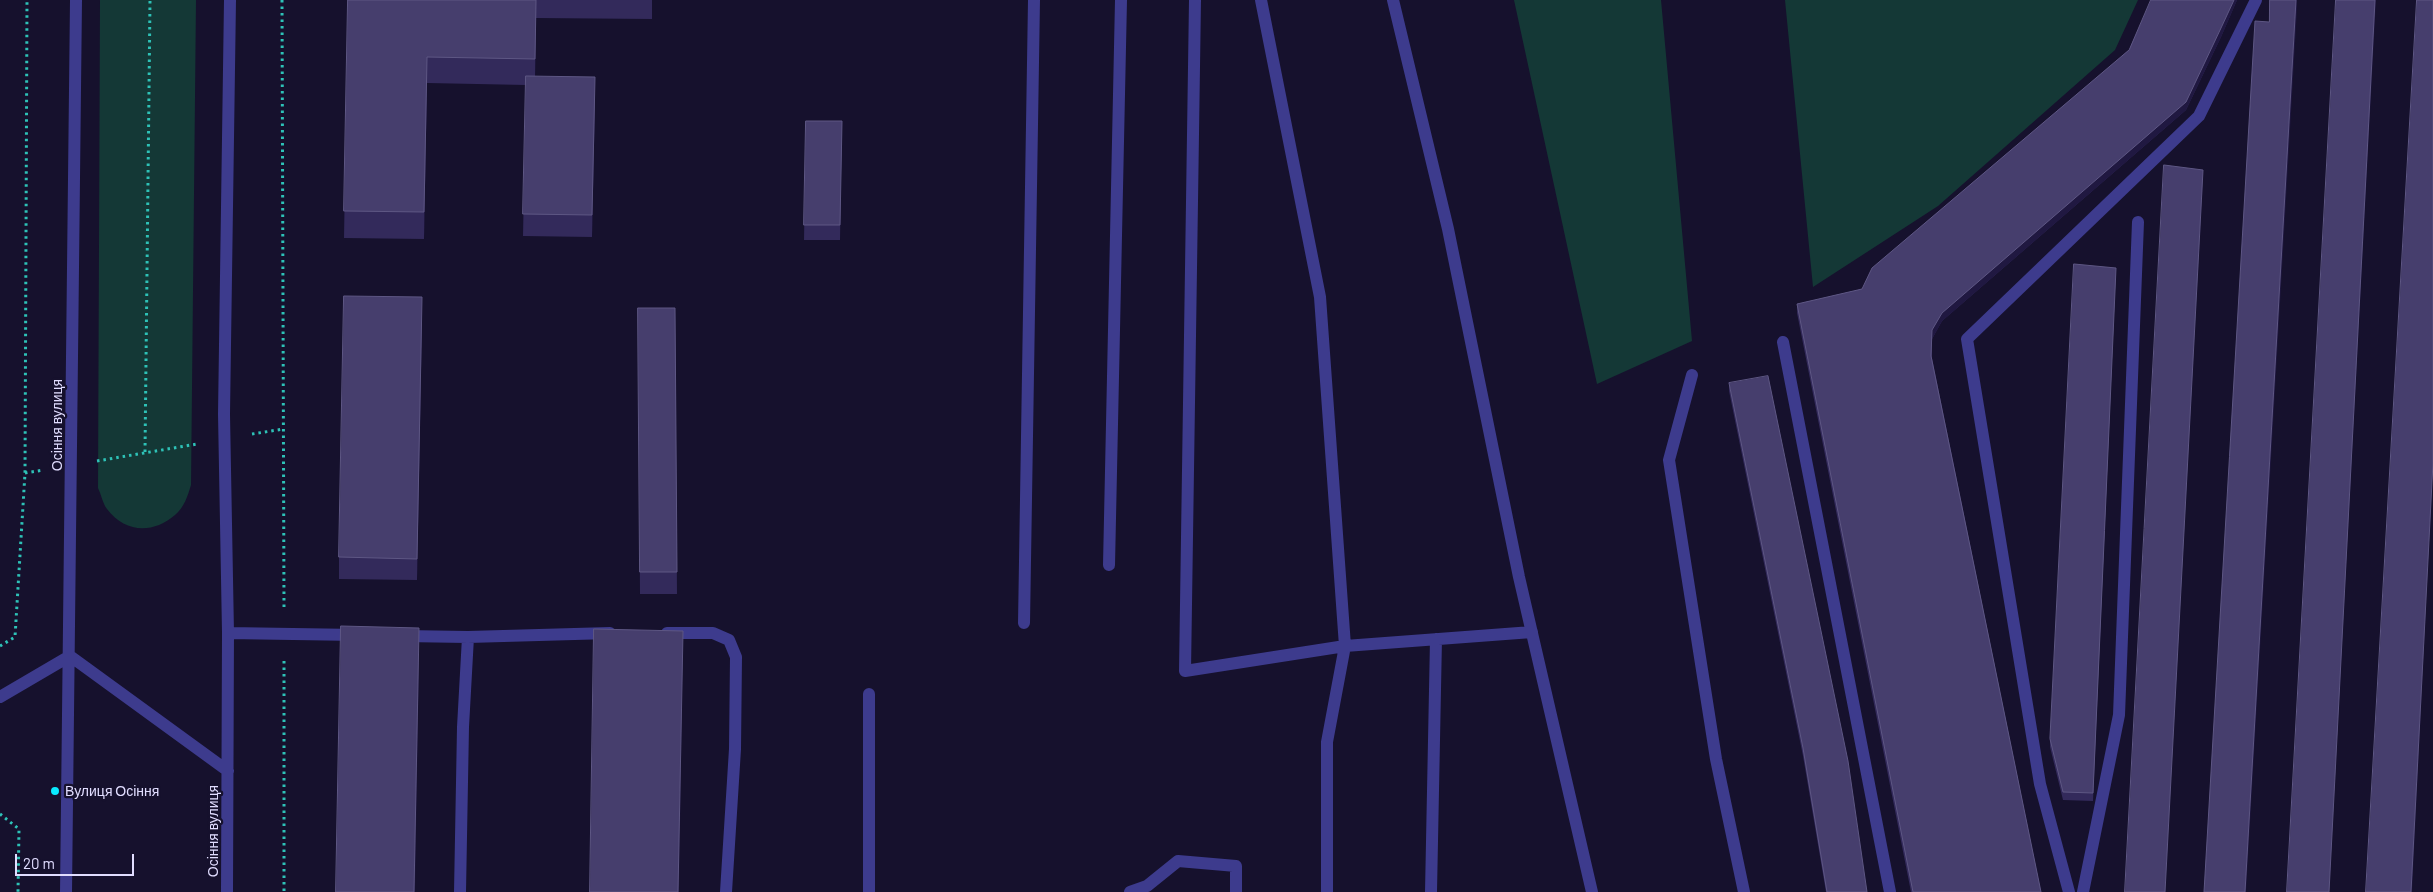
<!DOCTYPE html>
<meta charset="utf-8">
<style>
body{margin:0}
#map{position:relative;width:2433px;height:892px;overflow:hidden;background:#16112d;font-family:Barlow,sans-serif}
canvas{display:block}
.scale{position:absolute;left:15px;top:854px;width:119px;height:22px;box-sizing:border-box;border:2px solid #e1ddff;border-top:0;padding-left:6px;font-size:15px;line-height:18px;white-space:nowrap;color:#e1ddff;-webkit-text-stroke:4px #16112d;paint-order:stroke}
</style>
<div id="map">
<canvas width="2433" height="892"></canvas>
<div class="scale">20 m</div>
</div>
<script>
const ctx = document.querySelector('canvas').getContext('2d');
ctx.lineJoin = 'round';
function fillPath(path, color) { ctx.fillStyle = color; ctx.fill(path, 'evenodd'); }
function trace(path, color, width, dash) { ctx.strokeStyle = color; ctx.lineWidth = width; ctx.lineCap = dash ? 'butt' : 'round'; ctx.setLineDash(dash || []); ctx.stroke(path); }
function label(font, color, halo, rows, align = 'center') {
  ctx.font = font + ' Barlow,sans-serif'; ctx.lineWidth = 4.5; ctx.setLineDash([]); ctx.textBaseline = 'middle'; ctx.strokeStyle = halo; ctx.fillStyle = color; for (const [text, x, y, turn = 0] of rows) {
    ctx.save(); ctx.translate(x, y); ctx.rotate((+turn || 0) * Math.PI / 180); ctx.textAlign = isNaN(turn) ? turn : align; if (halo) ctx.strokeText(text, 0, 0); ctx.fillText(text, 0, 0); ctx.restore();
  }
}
fillPath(new Path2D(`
 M100 0H196L191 485C188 495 184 508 175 515 153 534 125 533 107 509 103 504 101 494 98 488Z
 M1514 0H1661L1692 341 1597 384Z
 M1785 0H2138L2115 50 1938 206 1813 287Z`), '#143836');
trace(new Path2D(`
 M282 0 284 607
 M252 434 284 429
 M145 452 150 0
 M97 461 197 444
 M25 473 44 470
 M0 646 15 637 25 473 27 0
 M284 661V892
 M0 814 19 829 18 892`), '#2ec2b7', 3, [2.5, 4]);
trace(new Path2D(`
 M1195 0 1185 671 1345 646 1532 632
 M1261 0 1320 297 1345 646 1327 742V892
 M1393 0 1448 229 1519 577 1592 892
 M1783 342 1890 892
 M1692 375 1669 460 1716 759 1744 892
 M1109 565 1121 0
 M1024 623 1034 0
 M228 633 358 635
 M667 633H713L729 640 736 657 735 749 726 892
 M403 636 468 637 610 633
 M70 656 228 771
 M0 697 70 656
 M66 892 76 0
 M227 892 228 633 224 414 230 0
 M460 892 463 727 468 637
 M869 892V694
 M1130 892 1147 886 1178 861 1236 866V892
 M1431 892 1436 639
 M2069 892 2040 784 1967 339 2199 116 2256 0
 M2083 892 2119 715 2138 222`), '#3d3b8d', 12);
fillPath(new Path2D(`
 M348 0H652V19L536 18 535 76 595 99 592 237 523 236 526 85 427 83 424 239 344 238Z
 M2151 0H2237L2221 37 2186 110 1942 321 1932 339V358L2041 892H1911L1797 313V304L1862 289 2129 50Z
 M806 121H842L840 240H804Z
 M2116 268 2093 801 2063 800 2050 747V739Z
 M638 308H675L677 594H640Z
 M422 319 417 580 339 579V557Z
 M1729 383 1867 892H1826L1803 756 1729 391Z`), '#332a5b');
fillPath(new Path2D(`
 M2234 0H2237L2221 37 2186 110 1942 321 1932 339 1931 364 1932 330 1942 313Z
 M2296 0H2297V9L2246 892H2245Z
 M2375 0H2376L2329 892Z
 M536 18 535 85V59Z
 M427 57V83L424 239V212Z
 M595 77V99L592 237V215Z
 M2203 170V178L2165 892Z
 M422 297V319L417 580V559Z
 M2433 462 2412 892H2411Z
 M419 628V661L415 892H414Z
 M683 631 679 892H678Z`), '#201841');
const building = new Path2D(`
 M348 0H536L535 59 427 57 424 212 344 211Z
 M2151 0H2234L2221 28 2186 102 1942 313 1932 330 1931 356 2041 892H1913L1797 304 1862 289 1872 268 2129 50Z
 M2270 0H2296L2245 892H2204L2255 21 2269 22Z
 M2336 0H2375L2329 892H2287Z
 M2417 0H2433V462L2411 892H2366Z
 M526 76 595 77 592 215 523 214Z
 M806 121H842L840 225H804Z
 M2164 165 2203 170 2165 892H2125Z
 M2074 264 2116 268 2093 793 2063 792 2050 739Z
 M344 296 422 297 417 559 339 557Z
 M638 308H675L677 572H640Z
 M1768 376 1848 761 1867 892H1827L1803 748 1729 383Z
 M341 626 419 628 414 892H336Z
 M594 629 683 631 678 892H590Z`);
fillPath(building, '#463e6d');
trace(building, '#5e5784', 1);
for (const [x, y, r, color] of [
 [55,791,5,"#09eaff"]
]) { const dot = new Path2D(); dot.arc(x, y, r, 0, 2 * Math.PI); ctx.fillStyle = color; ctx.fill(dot); trace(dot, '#16112d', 2); }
label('14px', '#e1ddff', '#16112d', [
 ["Осіння вулиця",57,425,-90],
 ["Осіння вулиця",213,831,-90]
]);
label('14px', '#e1ddff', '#16112d', [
 ["Вулиця Осіння",65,791]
], 'left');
</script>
